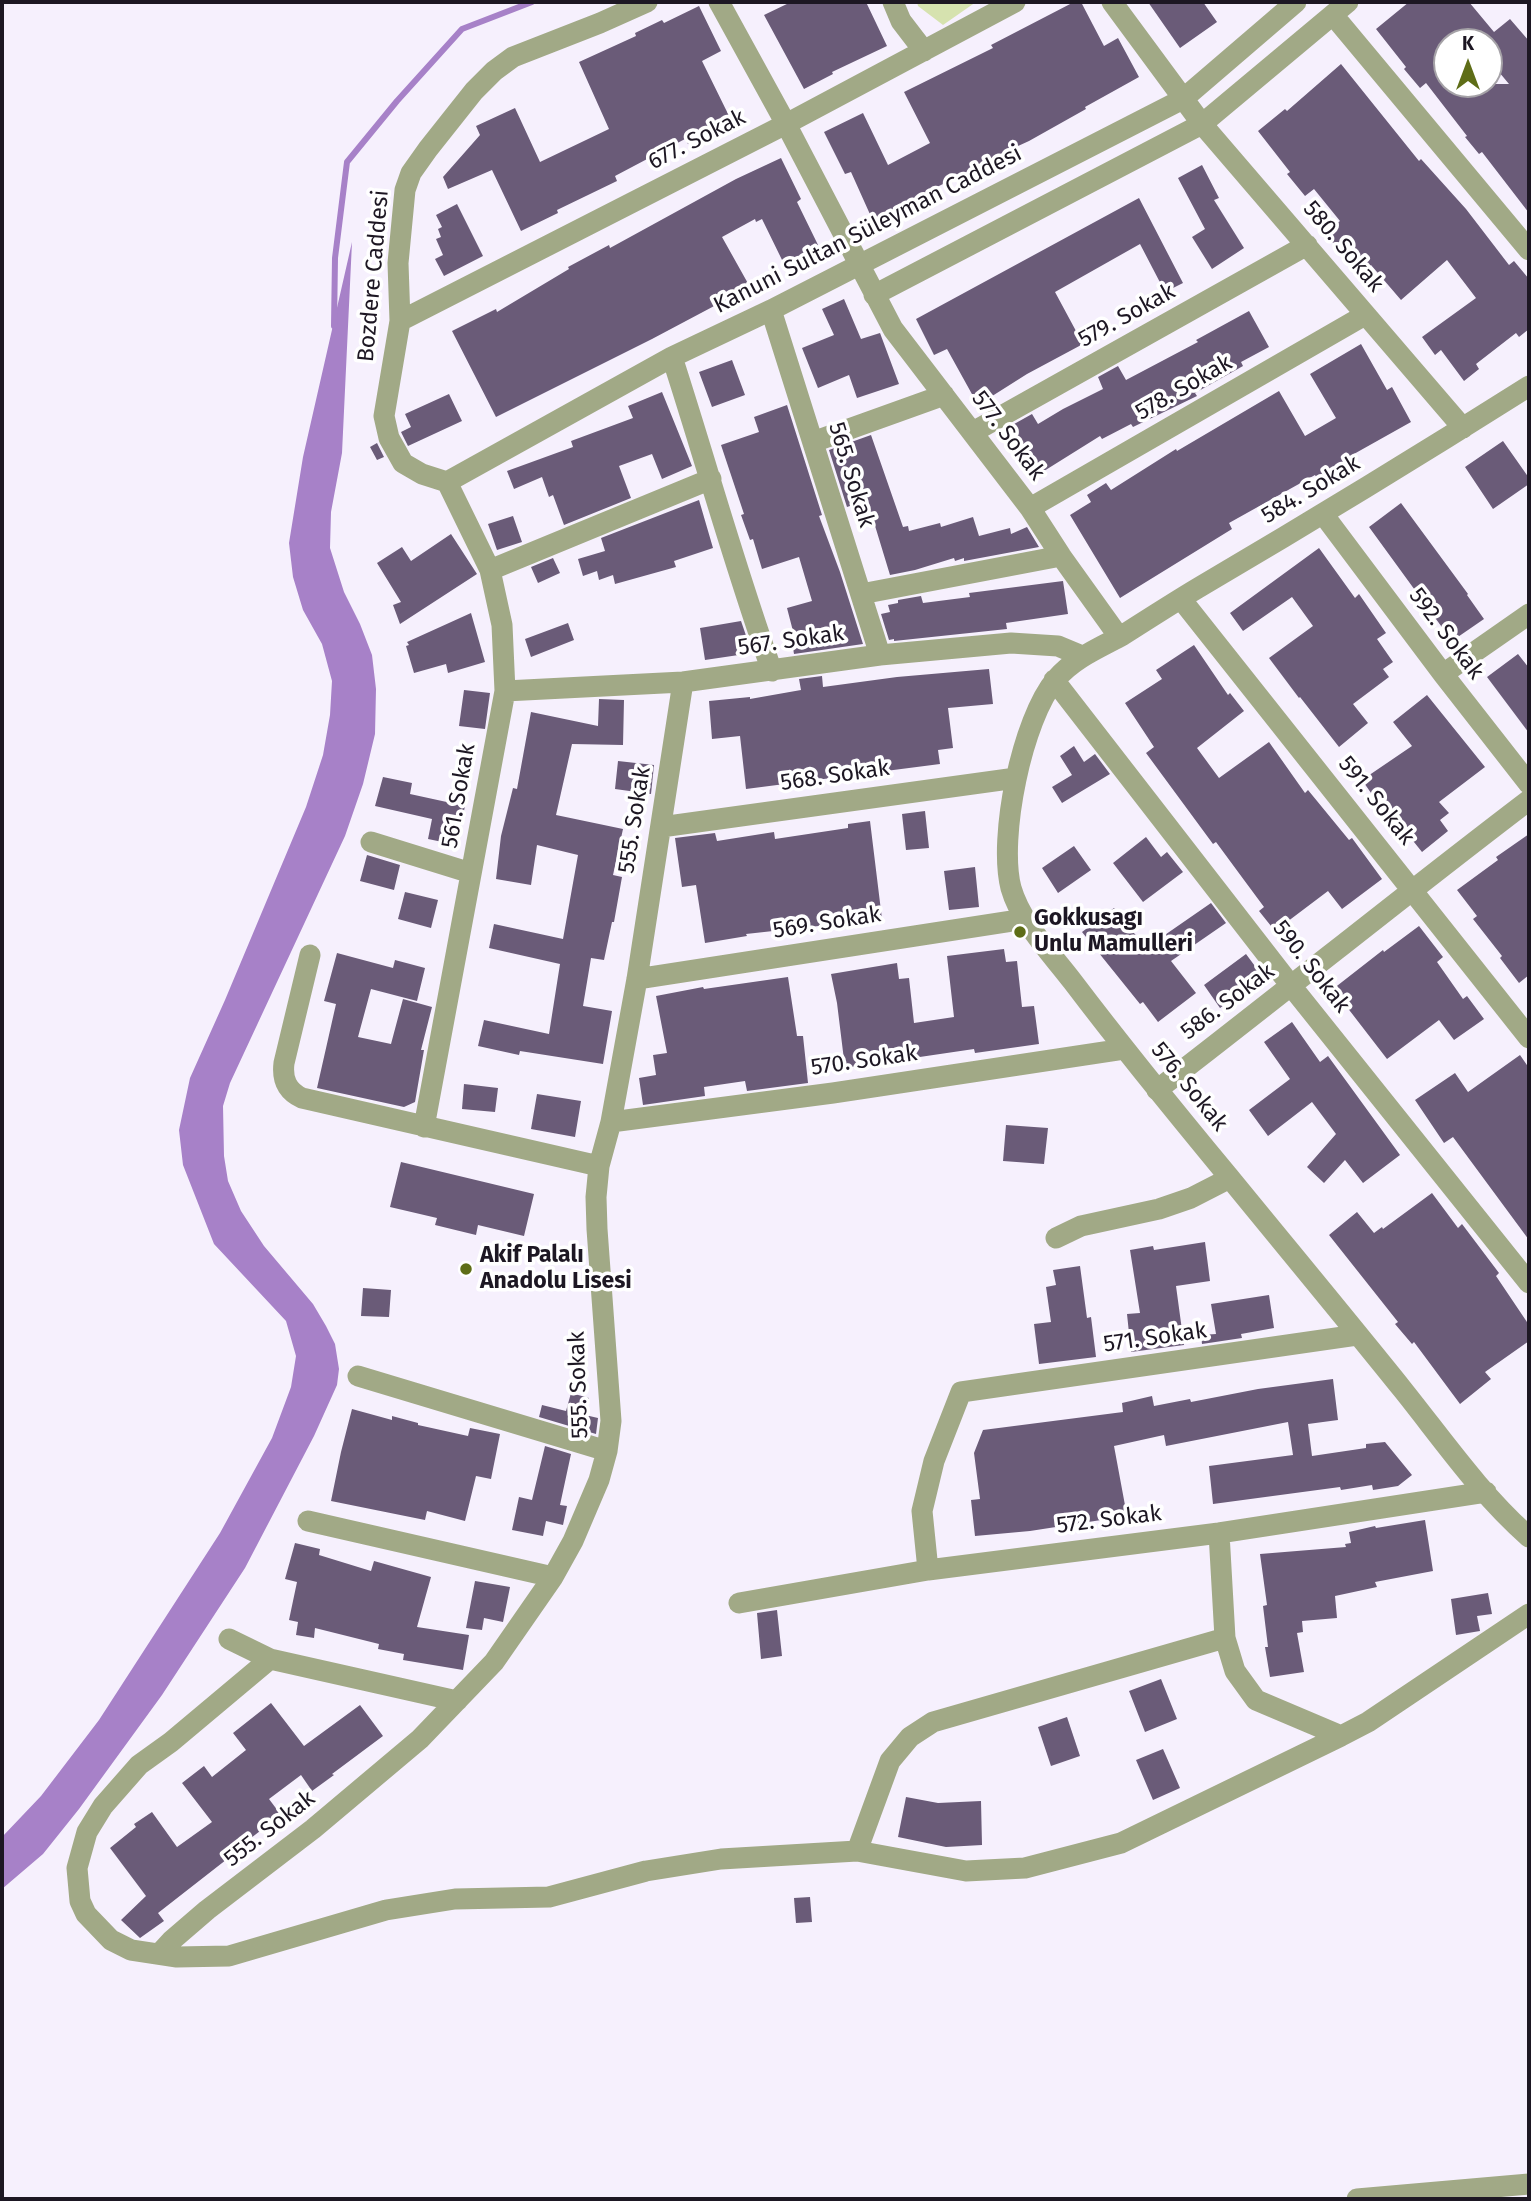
<!DOCTYPE html>
<meta charset="utf-8">
<style>
body{margin:0}
#map{position:relative;width:1531px;height:2201px;overflow:hidden;background:#f6f0fd;font-family:"Fira Sans",sans-serif}
canvas{display:block}
.frame{position:absolute;inset:0;border:4px solid #1d1723;pointer-events:none}
.north{position:absolute;left:1433px;top:28px;width:70px;height:70px;box-sizing:border-box;background:#fff;border:2px solid #a5a2a7;border-radius:50%;rotate:0deg;font-size:19px;font-weight:700;line-height:28px;text-align:center;color:#1d1723}
.north::after{content:'';display:block;margin:auto;width:24px;height:32px;background:#5e6d17;clip-path:polygon(50% 0,100% 100%,50% 72%,0 100%)}
</style>
<div id="map">
<canvas width="1531" height="2201"></canvas>
<div class="frame"></div>
<div class="north">K</div>
</div>
<script>
const ctx = document.querySelector('canvas').getContext('2d');
ctx.lineJoin = 'round';
function fillPath(path, color) { ctx.fillStyle = color; ctx.fill(path, 'evenodd'); }
function trace(path, color, width, dash) { ctx.strokeStyle = color; ctx.lineWidth = width; ctx.lineCap = dash ? 'butt' : 'round'; ctx.setLineDash(dash || []); ctx.stroke(path); }
function label(font, color, halo, rows, align = 'center') {
  ctx.font = font + ' "Fira Sans",sans-serif'; ctx.lineWidth = 7; ctx.setLineDash([]); ctx.textBaseline = 'middle'; ctx.strokeStyle = halo; ctx.fillStyle = color; for (const [text, x, y, turn = 0] of rows) {
    ctx.save(); ctx.translate(x, y); ctx.rotate((+turn || 0) * Math.PI / 180); ctx.textAlign = isNaN(turn) ? turn : align; if (halo) ctx.strokeText(text, 0, 0); ctx.fillText(text, 0, 0); ctx.restore();
  }
}
fillPath(new Path2D(`
 M917 2H976L943 25 918 6Z`), '#d6e2af');
fillPath(new Path2D(`
 M352 242 342 453 331 512 330 548 344 592 360 624 372 655 376 689 375 734 363 784 345 836 230 1083 223 1106 224 1156 228 1181 241 1211 264 1246 313 1304 326 1326 335 1344 339 1369 337 1385 314 1436 245 1568 162 1695 79 1809 43 1854 2 1889V1837L41 1796 99 1720 220 1533 272 1438 291 1387 296 1356 286 1321 214 1244 183 1165 179 1130 190 1078 225 1000 306 807 323 755 330 715 332 681 322 644 303 610 293 577 289 543 303 457Z`), '#a781c8');
trace(new Path2D(`
 M334 326 335 258 347 162 397 101 462 29 532 2`), '#a781c8', 6);
fillPath(new Path2D(`
 M791 2H866L887 46 832 72 833 74 804 89 764 15Z
 M1074 2H1081L1104 46 1118 38 1139 77 1085 107 1086 109 1029 141 970 168 971 170 907 202 909 205 873 221 851 172 845 174 824 132 863 113 888 165 930 143 904 92 993 48 991 45Z
 M1148 2H1203L1217 22 1180 48Z
 M1409 2H1469L1494 32 1510 19 1529 41V213L1482 152 1479 154 1465 137 1467 136 1426 83 1420 88 1404 69 1406 67 1376 29ZM1447 42H1489V60L1509 84H1447Z
 M699 6 721 51 702 61 732 122 688 144 685 139 615 176 617 181 557 210 558 213 521 231 492 170 448 189 443 177 480 135 476 126 515 108 540 162 609 129 579 62 636 36 635 33 662 20 664 23Z
 M1341 64 1419 161 1421 159 1466 209 1509 265 1514 261 1529 279V329L1519 337 1516 333 1476 364 1479 369 1464 381 1441 350 1435 355 1422 337 1476 298 1447 260 1401 300 1371 265 1356 275 1325 232 1340 221 1314 189 1305 196 1287 174 1290 172 1258 131 1285 109 1287 111Z
 M781 158 801 199 797 202 819 247 784 264 762 219 756 222 755 219 722 237 750 287 652 339 496 417 452 331 496 309 497 312 569 269 568 267 609 245 610 248 736 179Z
 M1202 165 1219 198 1214 200 1244 248 1212 269 1192 237 1205 229 1178 178Z
 M1139 198 1183 283 1165 292 1140 244 1055 292 1083 344 1027 374 978 405 947 349 934 355 916 319Z
 M457 204 483 256 444 276 435 259 443 255 436 239 441 237 438 229 442 227 436 215Z
 M844 299 861 339 880 333 899 384 857 398 849 375 818 388 802 348 834 335 822 309Z
 M1249 311 1269 347 1241 362 1243 366 1195 393 1197 396 1133 427 1131 424 1102 439 1100 436 1036 476 1007 428 1032 414 1038 424 1063 409 1103 389 1098 377 1118 366 1126 380 1198 342 1196 340Z
 M1361 344 1387 390 1392 387 1411 422 1345 459 1350 469 1321 485 1315 475 1229 523 1232 529 1120 598 1070 515 1091 502 1087 495 1106 483 1111 490 1176 449 1177 451 1279 391 1305 436 1336 418 1310 374Z
 M732 360 745 395 712 407 699 372Z
 M662 392 692 466 662 479 652 454 619 466 631 498 564 525 553 495 549 497 542 477 514 489 507 471 573 447 571 441 633 418 628 406Z
 M449 394 462 421 408 446 401 432 411 427 405 414Z
 M787 405 822 515 819 516 840 572 863 644 794 654 791 636 794 635 787 608 812 601 799 557 762 569 753 539 750 540 741 515 744 514 721 445 759 432 754 417Z
 M871 435 903 527 908 526 909 531 940 523 941 527 973 517 979 536 1010 528 1011 534 1027 527 1039 547 964 561V558L955 561 954 558 915 570 890 575 869 506 858 509 856 504 847 507 829 450Z
 M1503 441 1529 478V484L1493 509 1465 467Z
 M377 443 384 457 377 460 370 447Z
 M699 500 713 548 674 561 676 567 615 584 613 575 599 580 597 571 583 576 578 559 605 551 601 538Z
 M1401 503 1468 594 1467 595 1484 619 1452 641 1369 527Z
 M513 516 522 542 497 550 488 524Z
 M451 534 477 574 400 624 393 605 401 602 377 563 402 547 411 561Z
 M1319 548 1355 598 1359 594 1386 633 1377 639 1393 662 1383 669 1389 677 1353 704 1368 723 1339 747 1300 697 1299 698 1269 658 1313 626 1292 597 1243 631 1230 613Z
 M553 558 560 573 538 583 531 567Z
 M1063 581 1068 614 1006 623 1007 629 894 641V639L889 640 881 614 890 612 888 605 898 603V600L921 596 923 603 970 597 969 593Z
 M471 613 485 662 448 673 446 664 414 673 406 646 409 645 407 642Z
 M741 621 752 653 705 660 700 628Z
 M568 623 574 640 531 657 525 639Z
 M1194 645 1228 695 1230 693 1244 711 1197 748 1219 778 1269 742 1305 793 1308 790 1349 840 1352 838 1382 879 1342 909 1328 891 1275 931 1259 911 1264 907 1244 880 1216 842 1213 844 1146 753 1154 747 1125 703 1162 679 1156 670Z
 M1518 654 1529 668V733L1487 677Z
 M989 669 993 704 948 708 953 748 938 750 940 764 746 789 740 736 712 739 709 701 750 697V699L801 690 799 679 822 676 823 687 897 677Z
 M464 690 490 693 485 729 459 726Z
 M1427 695 1485 767 1439 802 1449 813 1440 820 1448 831 1422 852 1381 801 1378 803 1362 780 1412 746 1393 722Z
 M599 699 624 700 623 745 572 744 556 815 623 829 613 875 622 877 614 922H612L604 960 591 958 583 1006 612 1011 603 1064 520 1051 519 1055 478 1046 484 1020 549 1034 560 964 489 948 494 924 563 939 578 855 537 845 531 885 496 879 501 836 513 788 517 789 531 712 598 726Z
 M1074 746 1084 762 1095 754 1110 774 1062 803 1052 787 1072 775 1060 756Z
 M618 761 654 765 651 794 615 789Z
 M383 777 412 783 410 794 465 806 457 845 428 839 432 819 375 806Z
 M925 811 929 848 906 850 902 814Z
 M870 821 882 919 746 934 747 936 705 943 696 885 682 887 675 838 715 833 717 841 774 832 775 839 848 828V824Z
 M1529 834V975L1519 983 1500 958 1502 956 1473 919 1477 916 1457 890 1498 860 1496 857Z
 M1146 837 1161 857 1167 852 1183 872 1143 902 1113 863Z
 M1074 846 1091 870 1058 893 1042 868Z
 M367 855 400 865 394 890 360 881Z
 M975 867 979 907 949 910 944 871Z
 M405 892 438 900 431 928 398 919Z
 M1211 903 1226 923 1171 961 1196 993 1158 1022 1143 1002 1140 1004 1082 932 1114 908 1146 948Z
 M1419 926 1443 957 1437 962 1463 999 1467 996 1484 1019 1454 1040 1439 1020 1387 1059 1333 989 1383 950 1384 952Z
 M1004 949 1006 962 1017 961 1022 1007 1034 1006 1039 1044 975 1053 974 1049 845 1068 837 1003 831 974 897 963 899 979 909 978 914 1023 954 1017 947 956Z
 M337 953 393 968 395 960 425 968 417 1001 371 989 358 1037 391 1044 403 999 432 1007 421 1050H424L415 1102 404 1107 317 1088 336 1004 324 1001Z
 M1246 954 1263 977 1220 1008 1204 985Z
 M788 977 797 1036H803L808 1083 747 1091 745 1081 704 1087 705 1096 643 1105 639 1078 656 1075 653 1055 667 1053 656 996 703 987 704 989Z
 M1292 1022 1320 1062 1328 1056 1400 1155 1363 1183 1345 1160 1324 1183 1307 1167 1336 1134 1312 1102 1268 1136 1249 1110 1290 1079 1264 1042Z
 M1520 1055 1529 1068V1240L1453 1137 1444 1143 1415 1100 1455 1073 1468 1092Z
 M464 1084 498 1088 495 1112 462 1109Z
 M537 1094 581 1101 575 1137 531 1129Z
 M1006 1125 1048 1128 1044 1164 1003 1161Z
 M401 1162 534 1194 524 1236 478 1225 476 1235 435 1225 437 1218 390 1207Z
 M1432 1193 1458 1228 1462 1224 1499 1273 1496 1276 1529 1325V1341L1485 1372 1491 1379 1460 1404 1414 1342 1412 1344 1395 1324 1398 1322 1329 1235 1357 1212 1374 1233 1382 1227 1383 1229Z
 M1205 1242 1210 1281 1176 1286 1184 1345 1131 1352 1127 1314 1140 1313 1130 1250 1153 1246 1154 1250Z
 M1080 1266 1087 1318 1091 1317 1096 1357 1039 1364 1034 1324 1051 1322 1046 1287 1056 1285 1053 1270Z
 M363 1288 391 1290 389 1317 361 1316Z
 M1269 1295 1274 1328 1241 1334 1242 1338 1202 1344 1201 1335 1216 1334 1211 1304Z
 M1333 1379 1338 1420 1308 1424 1312 1456 1366 1448V1444L1385 1442 1412 1475 1398 1486 1373 1490 1372 1485 1341 1490 1340 1487 1213 1504 1209 1466 1293 1455 1288 1422 1166 1446 1164 1435 1114 1446 1127 1516 1030 1531 975 1536 971 1500 980 1499 974 1453 983 1430 1123 1412 1122 1403 1152 1396 1154 1406 1190 1399 1191 1402 1258 1389Z
 M571 1393 589 1398 585 1415 598 1418 596 1434 539 1417 542 1405 566 1411Z
 M352 1409 392 1420V1416L418 1423V1425L468 1436 470 1428 500 1434 491 1479 476 1476 465 1521 427 1511 425 1520 331 1501 341 1452Z
 M545 1446 571 1454 560 1505 567 1506 563 1525 546 1521 543 1536 512 1530 519 1497 532 1500Z
 M1425 1520 1433 1571 1375 1582 1377 1587 1335 1596 1337 1618 1302 1621 1303 1632 1297 1633 1304 1672 1270 1677 1265 1647H1268L1263 1606 1267 1605 1260 1554 1346 1547 1345 1544 1351 1543 1349 1532 1375 1526 1376 1528Z
 M295 1543 320 1549 319 1555 371 1571 374 1561 431 1577 417 1627 469 1635 463 1670 403 1660 404 1654 378 1649 379 1644 315 1628 314 1638 296 1635 298 1622 289 1620 297 1582 285 1579Z
 M475 1581 510 1587 503 1622 484 1618 482 1630 466 1628Z
 M1488 1593 1492 1614 1477 1616 1480 1631 1456 1635 1451 1599Z
 M777 1610 782 1656 761 1659 757 1613Z
 M1161 1679 1177 1719 1145 1732 1129 1691Z
 M271 1703 304 1746 360 1705 383 1736 332 1774 334 1775 312 1791 301 1775 269 1799 281 1815 230 1854 231 1856 158 1913 164 1921 140 1938 121 1920 146 1896 110 1848 136 1827 134 1824 152 1812 177 1847 212 1822 182 1783 204 1766 212 1777 246 1750 233 1733Z
 M1067 1717 1080 1756 1051 1766 1038 1727Z
 M1163 1749 1180 1788 1153 1800 1136 1760Z
 M906 1797 938 1803 981 1801 982 1845 946 1847 898 1837Z
 M810 1897 812 1922 796 1923 794 1898Z`), '#6a5b78');
trace(new Path2D(`
 M719 2 786 124 893 329 1030 508 1061 556 1119 637
 M893 2 901 21 924 51
 M1112 2 1202 124 1463 428
 M1333 15 1529 250
 M874 295 1202 124 1348 2
 M771 310 880 655
 M400 321 786 124 1015 2
 M672 357C706 462 735 568 772 671
 M1529 386C1420 455 1310 522 1198 588 1173 603 1148 619 1123 635 1099 648 1074 658 1056 679 1022 719 998 838 1011 888 1021 923 1051 953 1073 982 1123 1048 1176 1113 1229 1177 1287 1248 1346 1319 1403 1390 1443 1440 1481 1495 1529 1537
 M973 432 1307 245
 M813 442 944 395
 M447 482 672 357 771 310 1183 99 1296 2
 M447 482 422 474 403 463 389 438 384 416 400 321 398 263 405 190 411 173 428 149 474 91 494 71 513 57 600 23 647 2
 M1030 508 1365 315
 M1323 514 1443 674 1529 784
 M490 570 711 479
 M861 594 1061 556
 M1181 599 1529 1038
 M1443 674 1529 614
 M1054 680 1292 987 1529 1283
 M505 691 683 682 880 655 1011 643 1058 646 1082 656
 M661 827 1016 778
 M371 842 471 873
 M310 955 284 1063C282 1079 287 1091 302 1098L599 1166
 M637 979 1025 919
 M1157 1090C1282 994 1404 895 1529 800
 M611 1122 833 1093 1124 1049
 M424 1127 505 691 502 625 490 570 447 482
 M1056 1238 1081 1226 1159 1209 1191 1198 1230 1178
 M358 1376 607 1451
 M308 1521 553 1577
 M1219 1533 1225 1638 1235 1671 1256 1700 1341 1736
 M928 1570 922 1511 934 1461 961 1392 1357 1335
 M739 1603 928 1570 1219 1533 1486 1492
 M229 1639 270 1659 457 1701
 M270 1659 171 1742 139 1765 103 1806 87 1832 77 1868 80 1901 86 1914 111 1940 131 1950 177 1957 229 1956 386 1910 455 1899 549 1897 646 1871 721 1859 857 1851 966 1871 1025 1868 1121 1843 1341 1736 1368 1722 1529 1614
 M857 1851 890 1761 910 1737 933 1722 1225 1638
 M159 1954 171 1941 207 1910 313 1829 420 1739 494 1662 553 1577 573 1541 599 1480 607 1451 611 1421 597 1229 596 1197 599 1166 611 1122 637 979 683 682
 M1357 2199 1529 2184`), '#a1a986', 21);
for (const [x, y, r, color] of [
 [1020,932,7,"#5e6d17"],
 [466,1269,7,"#5e6d17"]
]) { const dot = new Path2D(); dot.arc(x, y, r, 0, 2 * Math.PI); ctx.fillStyle = color; ctx.fill(dot); trace(dot, '#fff', 2.5); }
label('23px', '#1d1723', '#fff', [
 ["677. Sokak",697,140,-27],
 ["Kanuni Sultan Süleyman Caddesi",868,230,-27],
 ["580. Sokak",1343,247,50],
 ["Bozdere Caddesi",374,276,-85],
 ["579. Sokak",1127,316,-29],
 ["578. Sokak",1184,388,-30],
 ["577. Sokak",1008,436,53],
 ["565. Sokak",851,475,73],
 ["584. Sokak",1311,490,-31],
 ["592. Sokak",1446,634,53],
 ["567. Sokak",791,641,-8],
 ["568. Sokak",835,776,-8],
 ["561. Sokak",459,796,-80],
 ["591. Sokak",1376,801,51],
 ["555. Sokak",635,820,-81],
 ["569. Sokak",827,923,-9],
 ["590. Sokak",1311,967,52],
 ["586. Sokak",1228,1002,-37],
 ["570. Sokak",864,1061,-8],
 ["576. Sokak",1189,1087,51],
 ["571. Sokak",1155,1338,-8],
 ["555. Sokak",579,1385,-92],
 ["572. Sokak",1109,1520,-7],
 ["555. Sokak",270,1829,-38]
]);
label('bold 23px', '#1d1723', '#fff', [
 ["Gokkusagı",1034,919],
 ["Unlu Mamulleri",1034,945],
 ["Akif Palalı",480,1256],
 ["Anadolu Lisesi",480,1282]
], 'left');
</script>
